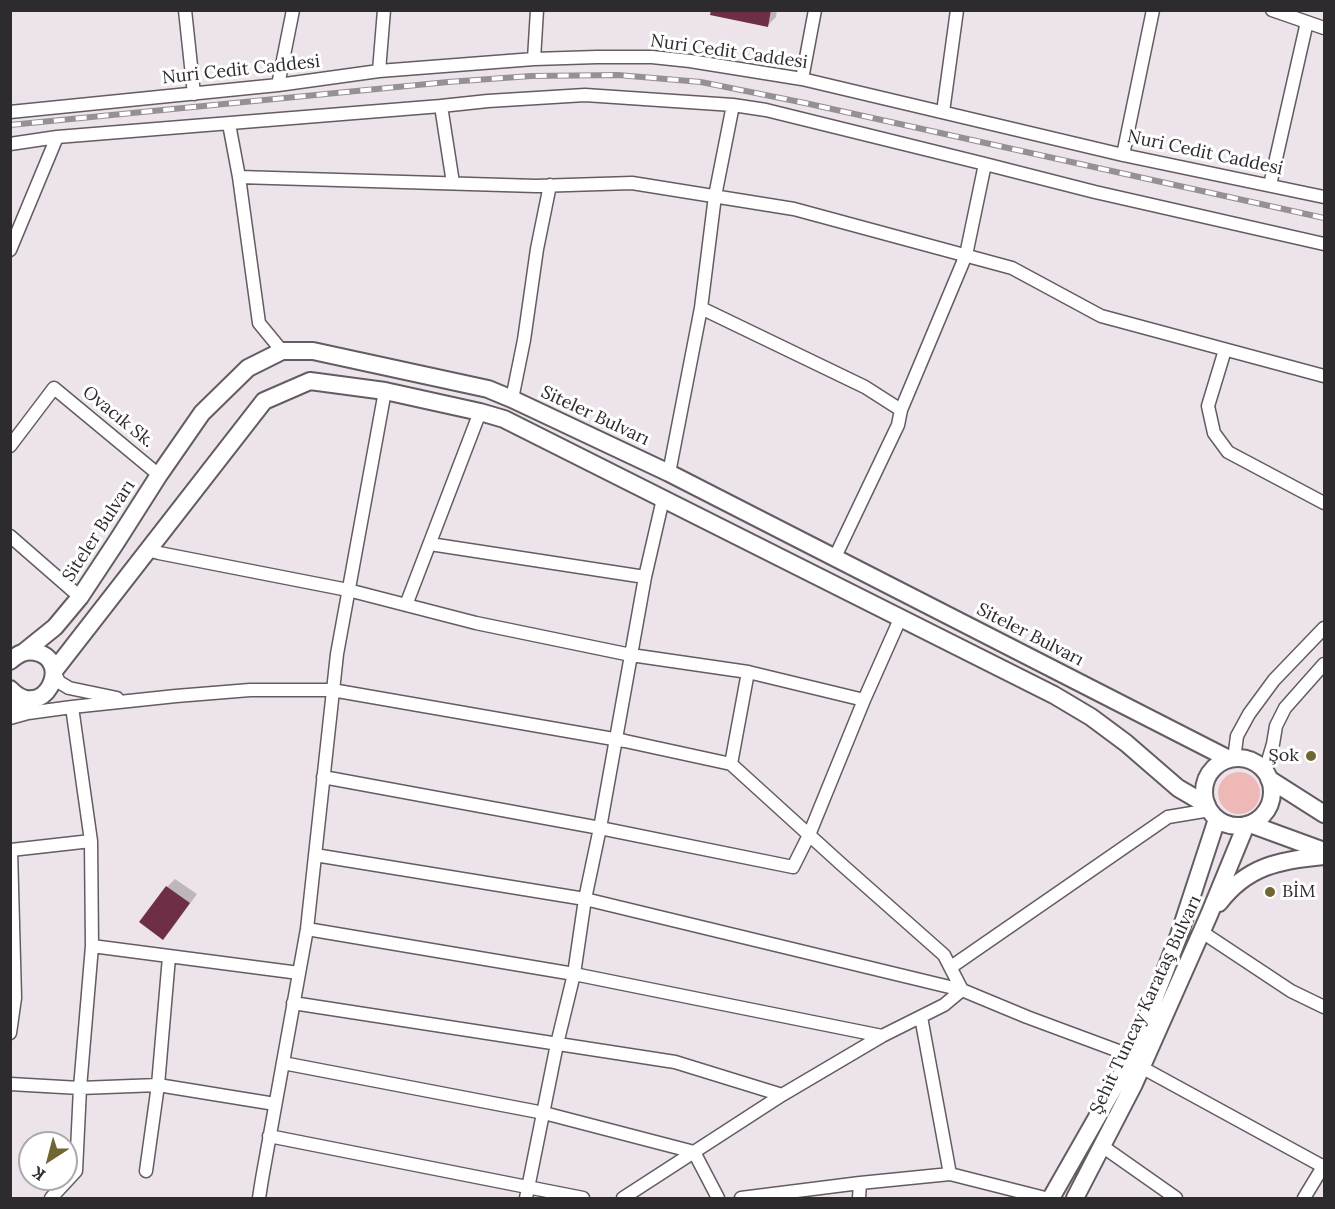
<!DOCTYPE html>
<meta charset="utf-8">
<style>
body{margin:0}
#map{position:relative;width:1335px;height:1209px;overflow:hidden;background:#ede4eb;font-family:Lora,serif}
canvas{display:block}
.frame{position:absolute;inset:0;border:12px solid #2e2b2e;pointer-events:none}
.north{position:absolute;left:18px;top:1131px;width:60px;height:60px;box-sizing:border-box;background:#fff;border:2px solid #abaaab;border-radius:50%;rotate:216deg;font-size:16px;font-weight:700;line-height:24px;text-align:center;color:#2e2b2e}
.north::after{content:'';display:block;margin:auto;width:21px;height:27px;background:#706633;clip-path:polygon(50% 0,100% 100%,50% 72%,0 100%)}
</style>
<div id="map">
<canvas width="1335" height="1209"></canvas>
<div class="frame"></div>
<div class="north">K</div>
</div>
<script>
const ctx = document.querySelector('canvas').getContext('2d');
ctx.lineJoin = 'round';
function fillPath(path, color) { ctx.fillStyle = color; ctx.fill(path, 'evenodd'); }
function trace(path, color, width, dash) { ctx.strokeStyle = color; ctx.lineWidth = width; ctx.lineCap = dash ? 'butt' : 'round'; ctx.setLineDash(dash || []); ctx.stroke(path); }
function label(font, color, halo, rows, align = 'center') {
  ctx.font = font + ' Lora,serif'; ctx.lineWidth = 6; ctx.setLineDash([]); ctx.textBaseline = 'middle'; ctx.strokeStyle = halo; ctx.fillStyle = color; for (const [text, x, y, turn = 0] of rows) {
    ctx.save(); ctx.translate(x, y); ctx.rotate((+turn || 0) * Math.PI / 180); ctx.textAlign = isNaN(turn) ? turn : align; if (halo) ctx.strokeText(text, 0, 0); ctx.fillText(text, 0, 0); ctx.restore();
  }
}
fillPath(new Path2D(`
 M1218 793a21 21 0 1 1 42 0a21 21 0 1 1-42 0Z`), '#edb8b5');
fillPath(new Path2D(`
 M728 10H777L776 17 768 25Z
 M175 879 197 894 171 930 162 938 167 887Z`), '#0003');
fillPath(new Path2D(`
 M711 10H771L768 27 710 15Z
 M166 886 190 903 163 940 139 922Z`), '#6e2e48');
const minor = new Path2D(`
 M185 10 194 94
 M1272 10 1324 28
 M534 59 537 10
 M379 71 384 10
 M802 79 815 10
 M278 85 293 10
 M441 106 488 101 585 95 733 105 766 110 985 164 1095 192 1324 244
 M10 112 278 85 379 71 534 59 597 57H652L690 61 802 79 1123 155 1324 197
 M943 112 957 10
 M229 124 239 177 259 323 282 351
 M10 144 57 137 441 106 453 183
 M1123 155 1153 10
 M239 177 536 186 632 183 794 209 1012 268 1101 316 1324 376
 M1270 185 1307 22
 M10 250 57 137
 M701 308 865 387 901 410 898 425 835 557
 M1225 350 1208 406 1214 433 1228 452 1324 503
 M512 399 524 340 537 249 550 185
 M901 410 966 255 985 164
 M10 446 54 388 159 475
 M669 473 701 308 715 196 733 105
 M10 536 80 597
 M430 544 645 577
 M147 550 159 553 348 590 476 623 631 655 748 672 864 700
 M406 605 480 412
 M54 671 59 682 69 688 117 698
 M10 718 28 713 72 707 176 696 250 690H332L625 741 731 764 840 863 944 955 962 990 1027 1017 1132 1056
 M1234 759 1237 736 1249 714 1274 680 1324 628
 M731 764 748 672
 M1265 771 1273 744 1276 726 1285 708 1324 664
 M323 777 600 828 793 867 809 835 864 700 900 619
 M315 855 585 899 962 990
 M307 929 574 974 882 1036
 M1202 932 1291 991 1324 1007
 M92 946 299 973
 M951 967 1168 817 1210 810
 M293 1003 675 1062 782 1095
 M921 1017 950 1174
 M10 1033 15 998 11 850 91 841
 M283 1063 544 1113 694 1152 718 1198
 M1141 1067 1324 1167
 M10 1084 80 1088 158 1085 275 1104
 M269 1136 583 1198
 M1102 1146 1176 1198
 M146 1171 158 1085 169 957
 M51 1198 76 1171 80 1088 92 946 91 841 72 707
 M259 1198 262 1179 307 929 337 654 385 391
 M526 1198 557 1044 574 974 585 899 600 828 645 577 663 499
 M623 1198 782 1095 882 1036 944 1005 962 990
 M741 1198 860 1183 950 1174 1045 1198
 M859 1198 860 1183
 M1304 1198 1324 1165`);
const major = new Path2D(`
 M24 652 55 627 80 597 117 541 159 475 202 413 248 368 282 351H313L488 389 512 399 669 473 1229 759
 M10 661C18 654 25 650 35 652 75 660 43 724 10 689
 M54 671 264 401 310 381 385 391 480 412 504 419 1054 695 1091 717 1126 743 1178 788 1207 805
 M10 710 32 699
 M1204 792a34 34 0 1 1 68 0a34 34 0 1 1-68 0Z
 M1269 779 1324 814
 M1250 824 1324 851
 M1219 903C1247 866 1280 860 1324 856
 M1051 1198 1132 1056 1179 935 1217 819
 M1075 1198 1134 1084 1209 915 1246 825`);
trace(minor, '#635c62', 15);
trace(major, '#635c62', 20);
trace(minor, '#fff', 12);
trace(major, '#fff', 16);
const rail = new Path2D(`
 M10 125 448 82 531 76 618 75 701 82 805 103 1324 218`);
trace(rail, '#969095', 6);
trace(rail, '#fff', 4, [11]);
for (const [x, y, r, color] of [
 [1311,756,6,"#706633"],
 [1270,892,6,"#706633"]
]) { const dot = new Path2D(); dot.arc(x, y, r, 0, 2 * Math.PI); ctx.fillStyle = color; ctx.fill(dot); trace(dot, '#fff', 2); }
label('18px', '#2e2b2e', '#fff', [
 ["Nuri Cedit Caddesi",729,52,8],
 ["Nuri Cedit Caddesi",241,70,-6],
 ["Nuri Cedit Caddesi",1205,153,12],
 ["Siteler Bulvarı",595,416,25],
 ["Ovacık Sk.",118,417,39],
 ["Siteler Bulvarı",99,531,-57],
 ["Siteler Bulvarı",1030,635,27],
 ["Şehit Tuncay Karataş Bulvarı",1146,1005,-65]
]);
label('18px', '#2e2b2e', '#fff', [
 ["Şok",1299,756],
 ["BİM",1282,892,"left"]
], 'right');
</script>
